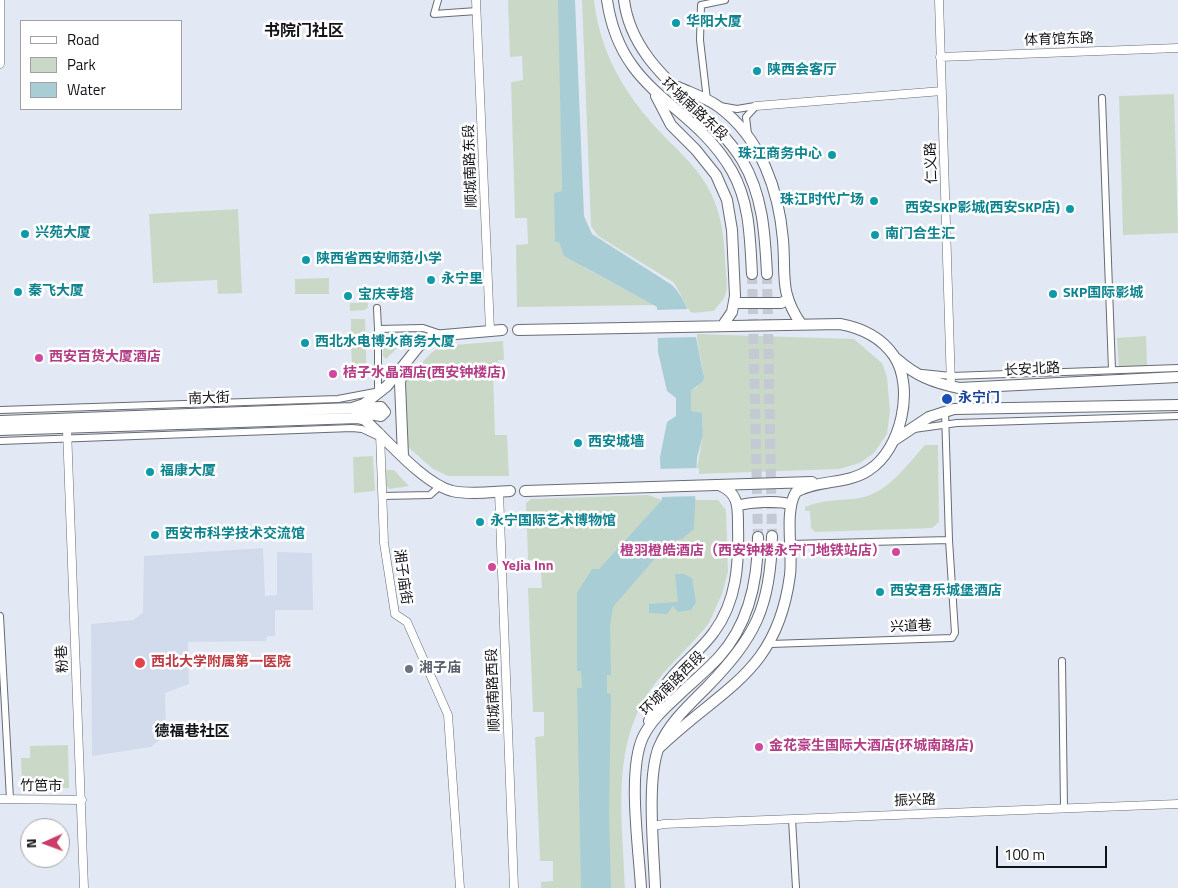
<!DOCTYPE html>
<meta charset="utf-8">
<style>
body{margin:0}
#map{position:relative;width:1178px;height:888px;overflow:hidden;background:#e3e9f4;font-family:"Titillium Web",sans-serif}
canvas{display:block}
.legend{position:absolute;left:20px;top:20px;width:162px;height:90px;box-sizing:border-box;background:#fff;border:1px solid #a0a1a2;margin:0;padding:6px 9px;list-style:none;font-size:15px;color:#111317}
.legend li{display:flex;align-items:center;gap:10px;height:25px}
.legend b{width:25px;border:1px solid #a0a1a2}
.north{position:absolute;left:20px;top:818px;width:50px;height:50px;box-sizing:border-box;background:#fff;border:1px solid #a0a1a2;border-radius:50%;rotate:268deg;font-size:14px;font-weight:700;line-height:20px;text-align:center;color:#111317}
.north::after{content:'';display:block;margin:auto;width:18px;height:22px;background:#cb3d69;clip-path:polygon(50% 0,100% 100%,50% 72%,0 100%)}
.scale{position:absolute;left:996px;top:846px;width:111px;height:22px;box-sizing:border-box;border:2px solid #111317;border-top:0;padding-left:6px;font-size:15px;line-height:18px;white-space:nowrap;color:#111317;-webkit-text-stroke:4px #fff;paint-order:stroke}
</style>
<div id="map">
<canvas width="1178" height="888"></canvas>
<ul class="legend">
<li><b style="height:6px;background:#fff"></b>Road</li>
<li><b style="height:14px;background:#cad9c7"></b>Park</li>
<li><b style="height:14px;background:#a8cdd5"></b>Water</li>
</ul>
<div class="north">N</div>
<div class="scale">100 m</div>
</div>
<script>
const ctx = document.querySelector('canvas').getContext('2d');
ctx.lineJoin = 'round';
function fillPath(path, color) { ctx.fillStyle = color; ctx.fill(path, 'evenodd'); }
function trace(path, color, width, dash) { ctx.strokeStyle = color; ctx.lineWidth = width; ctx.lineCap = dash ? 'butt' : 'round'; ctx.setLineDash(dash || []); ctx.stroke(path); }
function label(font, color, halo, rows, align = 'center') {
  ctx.font = font + ' "Titillium Web","Noto Sans SC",sans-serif'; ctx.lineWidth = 5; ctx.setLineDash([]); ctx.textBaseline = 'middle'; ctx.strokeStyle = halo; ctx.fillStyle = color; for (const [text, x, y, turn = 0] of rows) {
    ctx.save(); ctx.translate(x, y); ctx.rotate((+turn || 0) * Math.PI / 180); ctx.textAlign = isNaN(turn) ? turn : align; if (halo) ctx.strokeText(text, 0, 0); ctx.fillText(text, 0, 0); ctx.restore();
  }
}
fillPath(new Path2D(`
 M263 548 265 596 277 595V552L312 553 313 610H275V636H267L266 641 188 642 189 684 165 693 166 734 151 747 92 756 91 624 133 620 143 613 144 556Z`), '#d1dbec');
fillPath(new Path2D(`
 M508 0H559L562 192 554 193 559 241 585 268 654 305 517 307 516 245 528 244 527 218H515L511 82 523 80 522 56 510 57Z
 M582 0H594C598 35 610 66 630 95 674 160 722 165 725 258 725 268 729 287 725 296 723 301 717 306 714 311 707 311 696 314 690 312 688 311 678 287 673 282L598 236 591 226Z
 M1174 94 1178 233 1123 235 1119 96Z
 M238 209 242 293 218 294 217 280 153 283 149 214Z
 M329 278V294H295V279Z
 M358 287H364L367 290 368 307 365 310 350 311V303H358Z
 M351 319H365L366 340 351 341Z
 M389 334H406L409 336 386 359 383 356 384 336Z
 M696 334 854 339 882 363 887 377 890 411 887 434 874 453 860 463 839 469 696 474 703 435 702 414 691 411V391L697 387 704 376Z
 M1146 336 1147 366 1119 368 1117 338Z
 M503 341 504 360H498L499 372H493L495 435H507L509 476H448L433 469 407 446 405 381 431 353 442 346Z
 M351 343 366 344V365L352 366Z
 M925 445H938L939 522 932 528 815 532 811 528 810 511H805V507C823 499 840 501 859 498 887 494 907 465 925 445Z
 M373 456 375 491 354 493 353 457Z
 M385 470H394L409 486 390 489 386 486Z
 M648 495 662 500H718L726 510 728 572 722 594 709 623C691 646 668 665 651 689 610 747 623 821 625 888H541V882L553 881V861H540L535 737 544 736V712H533L528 588H542L540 560H528L526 503 531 499Z
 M68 745 69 788H22L21 758H30V746Z`), '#cad9c7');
fillPath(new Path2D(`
 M558 0H575L584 216 592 234 672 285C694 307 697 346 704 376L703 381 691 391V411L702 413 703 435 697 458 694 529 682 539 670 541 613 607 610 625 611 675H607V693L611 694 609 813 611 888H581L577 688H582L581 671H577V593L592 569H599L662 500 660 457 667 422 676 416V398L667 391 658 352 657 307 564 256 559 242H555L554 193 562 191Z
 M675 574H684L692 578 696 602 691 610 678 612 673 606 667 614 649 613V604L678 602Z`), '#a8cdd5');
fillPath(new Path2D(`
 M689 309 697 330V337L655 338 654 310Z
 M699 468V496L660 497 657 469Z`), '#e3e9f4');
trace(new Path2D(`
 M752 274 758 537
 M767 274 772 536`), '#c4c9d3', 10, [10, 5]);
const minor = new Path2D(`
 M438 0 434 14 477 11
 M1102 98 1112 370
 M707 100 700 40 701 5 725 0
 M720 106 737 109 755 106
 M748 134 746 117 756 106
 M377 308 378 329
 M922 373 951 376 1178 368
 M378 392V329L423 328 438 333
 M0 410 338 399 375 392
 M914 429 957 423 1178 416
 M0 441 352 428 362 429 377 436
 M382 496 430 495 440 486
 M791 544 949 540 945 412
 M0 616 10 799
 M770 644 952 638 955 633 949 540
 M1062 661 1064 808
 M792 819 796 888`);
const tertiary = new Path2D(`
 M476 0 490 330
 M939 0 951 386
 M0 1V64
 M940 57 1178 48
 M756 106 942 91
 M67 429 84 888
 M380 433 384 543 395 614 407 622 448 715 460 888
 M499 492 514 888
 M0 799 82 800
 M653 826 664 824 1178 804`);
const primary = new Path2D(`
 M607 0C621 96 691 100 732 171 750 203 750 239 752 274
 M624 0C633 72 707 104 742 160 763 195 765 234 767 274
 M678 87C691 93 707 98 719 107 761 138 779 191 783 240 786 276 779 292 801 324
 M656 96 671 125 696 150 716 175 727 200 732 230 735 296 732 312 723 325
 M735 303H781L787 300
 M518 330 840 324C862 328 881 337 894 356 915 388 901 450 869 470 847 485 819 479 796 492 784 511 793 551 790 575 777 674 722 687 658 749
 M897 359C916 376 934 383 959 388L1178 377
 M403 368 400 383 403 456
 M357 415 369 414 381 416 385 412 381 407 359 408
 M0 421 352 408 364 404 387 386 419 346 432 336 502 330
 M0 430 358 418 365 420C388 441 423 483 452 491 470 495 491 492 510 491
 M896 439 929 417 954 409 1178 405
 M525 491 812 482
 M737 506C747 502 782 500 791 505
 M649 721C654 710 658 697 665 686 678 666 700 652 714 632 737 601 739 563 738 526 738 507 739 493 719 485
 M641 888C639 849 627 771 643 737 652 718 669 705 683 691 695 680 708 669 719 657 749 624 758 580 758 537
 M655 888C654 853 646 778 659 747 669 723 688 706 706 688 755 638 771 607 772 536`);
trace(minor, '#676c75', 8);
trace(tertiary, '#676c75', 9);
trace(primary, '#676c75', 12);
trace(minor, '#fff', 6);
trace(tertiary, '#fff', 8);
trace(primary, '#fff', 10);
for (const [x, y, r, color] of [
 [676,23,5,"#0f9aa8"],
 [757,71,5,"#0f9aa8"],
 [832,155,5,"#0f9aa8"],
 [874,201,5,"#0f9aa8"],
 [1070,209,5,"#0f9aa8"],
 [25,234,5,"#0f9aa8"],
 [875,235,5,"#0f9aa8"],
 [306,260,5,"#0f9aa8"],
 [431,280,5,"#0f9aa8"],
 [18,292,5,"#0f9aa8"],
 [1053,294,5,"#0f9aa8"],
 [348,296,5,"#0f9aa8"],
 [305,343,5,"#0f9aa8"],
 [39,358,5,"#d1479c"],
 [333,374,5,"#d1479c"],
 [947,399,6,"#1a4fb4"],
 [578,443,5,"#0f9aa8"],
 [150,472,5,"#0f9aa8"],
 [480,522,5,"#0f9aa8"],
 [155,535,5,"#0f9aa8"],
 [896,552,5,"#d1479c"],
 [492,567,5,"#d1479c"],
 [880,592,5,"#0f9aa8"],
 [140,663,6,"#e0444e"],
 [409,669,5,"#6b7280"],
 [759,747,5,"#d1479c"]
]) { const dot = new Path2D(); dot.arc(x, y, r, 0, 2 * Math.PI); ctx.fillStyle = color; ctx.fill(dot); trace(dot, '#fff', 2); }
label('bold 14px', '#0d838f', '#fff', [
 ["华阳大厦",686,23],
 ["陕西会客厅",767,71],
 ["珠江商务中心",822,155,"right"],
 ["珠江时代广场",864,201,"right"],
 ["西安SKP影城(西安SKP店)",1060,209,"right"],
 ["兴苑大厦",35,234],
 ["南门合生汇",885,235],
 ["陕西省西安师范小学",316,260],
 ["永宁里",441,280],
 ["秦飞大厦",28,292],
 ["SKP国际影城",1063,294],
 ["宝庆寺塔",358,296],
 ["西北水电博水商务大厦",315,343],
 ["西安城墙",588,443],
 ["福康大厦",160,472],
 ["永宁国际艺术博物馆",490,522],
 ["西安市科学技术交流馆",165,535],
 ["西安君乐城堡酒店",890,592]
], 'left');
label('14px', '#111317', '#fff', [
 ["体育馆东路",1059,40,-2],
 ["环城南路东段",694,110,43],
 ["仁义路",932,163,-92],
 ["顺城南路东段",471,166,-92],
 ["长安北路",1032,370,-3],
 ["南大街",209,399,-2],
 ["湘子庙街",402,577,82],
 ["兴道巷",911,627,-2],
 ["粉巷",63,659,-93],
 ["环城南路西段",673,684,-45],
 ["顺城南路西段",494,690,-92],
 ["竹笆市",41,787,1],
 ["振兴路",915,801,-2]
]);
label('bold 14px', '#b23c85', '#fff', [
 ["西安百货大厦酒店",49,358],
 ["桔子水晶酒店(西安钟楼店)",343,374],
 ["橙羽橙皓酒店（西安钟楼永宁门地铁站店）",886,552,"right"],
 ["YeJia Inn",502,567],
 ["金花豪生国际大酒店(环城南路店)",769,747]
], 'left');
label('bold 14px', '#164399', '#fff', [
 ["永宁门",958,399]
], 'left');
label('bold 14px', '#be3a42', '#fff', [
 ["西北大学附属第一医院",151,663]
], 'left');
label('bold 14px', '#5b616d', '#fff', [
 ["湘子庙",419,669]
], 'left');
label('bold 15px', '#111317', '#fff', [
 ["德福巷社区",192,732]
]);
label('bold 16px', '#111317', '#fff', [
 ["书院门社区",304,32]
]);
</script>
